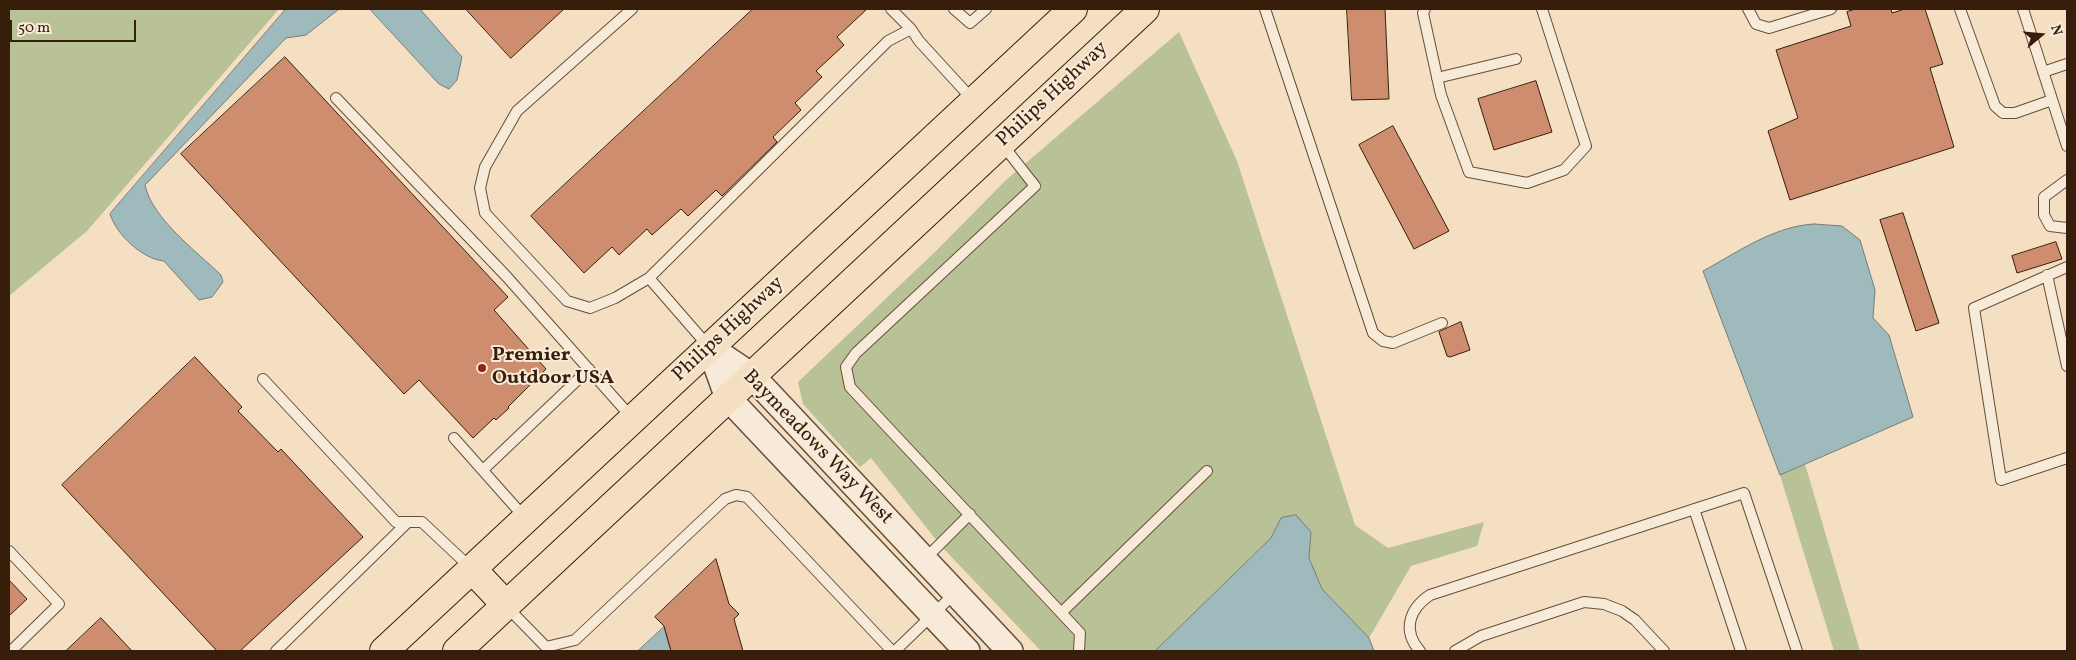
<!DOCTYPE html>
<style>
body{margin:0}
#map{position:relative;width:2076px;height:660px;overflow:hidden;background:#f4dfc3;font-family:Vollkorn,serif}
canvas{display:block}
.frame{position:absolute;inset:0;border:10px solid #371e0b;pointer-events:none}
.north{position:absolute;left:2016px;top:10px;width:50px;height:50px;-webkit-text-stroke:4px #f8ead8;paint-order:stroke;rotate:73deg;font-size:14px;font-weight:700;line-height:20px;text-align:center;color:#371e0b}
.north::after{content:'';display:block;margin:auto;width:18px;height:22px;background:#371e0b;clip-path:polygon(50% 0,100% 100%,50% 72%,0 100%)}
.scale{position:absolute;left:10px;top:20px;width:126px;height:22px;box-sizing:border-box;border:2px solid #371e0b;border-top:0;padding-left:6px;font-size:15px;line-height:18px;white-space:nowrap;color:#371e0b;-webkit-text-stroke:4px #f8ead8;paint-order:stroke}
</style>
<div id="map">
<canvas width="2076" height="660"></canvas>
<div class="frame"></div>
<div class="north">N</div>
<div class="scale">50 m</div>
</div>
<script>
const ctx = document.querySelector('canvas').getContext('2d');
ctx.lineJoin = 'round';
function fillPath(path, color) { ctx.fillStyle = color; ctx.fill(path, 'evenodd'); }
function trace(path, color, width, dash) { ctx.strokeStyle = color; ctx.lineWidth = width; ctx.lineCap = dash ? 'butt' : 'round'; ctx.setLineDash(dash || []); ctx.stroke(path); }
function label(font, color, halo, rows, align = 'center') {
  ctx.font = font + ' Vollkorn,serif'; ctx.lineWidth = 4; ctx.setLineDash([]); ctx.textBaseline = 'middle'; ctx.strokeStyle = halo; ctx.fillStyle = color; for (const [text, x, y, turn = 0] of rows) {
    ctx.save(); ctx.translate(x, y); ctx.rotate((+turn || 0) * Math.PI / 180); ctx.textAlign = isNaN(turn) ? turn : align; if (halo) ctx.strokeText(text, 0, 0); ctx.fillText(text, 0, 0); ctx.restore();
  }
}
fillPath(new Path2D(`
 M9 9H279L87 231 9 296Z
 M1179 32 1237 161 1355 525 1388 548 1484 522 1477 546 1411 566 1369 638 1322 589 1309 558 1311 532 1281 518 1271 538 1155 651H1041L941 546 871 458 860 467 803 404 798 382 937 250 1006 180Z
 M1805 464 1860 651H1834L1780 475Z`), '#b9c296');
const water = new Path2D(`
 M286 9H339L306 35 286 38 145 185C151 217 197 252 221 275L223 282 212 297 199 300 164 261C142 259 116 234 110 214Z
 M370 9H420L462 57 457 80 449 89 439 84Z
 M1814 224 1842 226 1860 240 1875 290 1873 318 1889 335 1913 417 1780 475 1703 271C1738 252 1774 226 1814 224Z
 M1296 515 1311 532 1309 558 1322 589 1369 638 1374 651H1155L1271 538 1281 518Z
 M664 627 671 651H638Z`);
fillPath(water, '#9fbabd');
trace(water, '#757c76', 1);
const building = new Path2D(`
 M466 9H564L511 58Z
 M753 9H867L837 37 844 45 816 71 822 77 795 103 801 110 773 137 777 142 722 196 716 190 688 216 681 209 652 235 647 229 619 255 612 247 584 273 531 216Z
 M1347 9H1385L1389 99 1352 100Z
 M1856 9H1891L1892 13 1905 9H1925L1943 64 1930 68 1954 147 1790 200 1768 131 1798 118 1776 50 1851 26 1847 12Z
 M285 57 508 297 494 310 546 369 508 407 509 408 496 420 494 418 473 438 419 380 404 394 181 154Z
 M1536 81 1552 132 1494 150 1478 99Z
 M1393 126 1449 231 1414 249 1359 145Z
 M1903 213 1939 323 1916 331 1880 220Z
 M2056 242 2062 259 2017 273 2012 256Z
 M1461 322 1470 350 1450 357 1447 356 1439 332Z
 M195 357 242 407 238 411 278 452 281 449 363 537 240 651H217L62 485Z
 M716 559 729 604 739 614 734 619 743 651H671L664 626 655 617Z
 M9 580 27 599 9 616Z
 M101 618 132 651H66Z`);
fillPath(building, '#ce8d6e');
trace(building, '#371e0b', 1);
const service = new Path2D(`
 M632 9 517 111 485 167 480 188 485 213 567 301 590 308 615 298 649 278
 M891 9 911 29
 M954 9 970 23 986 9
 M1265 9 1373 333 1383 341 1393 343 1442 323
 M1425 9 1423 13 1441 95 1469 172 1527 183 1564 170 1586 146 1542 9
 M1748 9 1756 24 1769 28 1831 9
 M1960 9 1995 106 2003 113H2015L2052 100
 M2023 9 2067 146
 M2043 72 2067 64
 M1437 78 1516 59
 M336 98 507 277 632 418
 M1002 144 1035 186 856 353 846 367 850 387 1080 633 1079 651
 M2067 180 2044 197V215L2050 226 2067 228
 M2067 267 1974 308 2001 480 2067 458
 M2047 275 2067 366
 M709 347 649 278 888 41 911 29 919 41 973 100
 M263 379 396 522H422L472 569
 M454 438 525 518
 M483 470 589 369
 M1694 509 1741 651
 M9 551 59 604 11 651
 M925 559 970 514
 M506 606 546 647 547 651
 M1062 612 1207 471
 M546 647 575 640 725 499 736 495 747 497 892 651
 M276 651 408 522
 M895 651 955 593
 M1420 651C1402 631 1409 609 1430 595L1744 493 1797 651
 M1455 651 1481 636 1584 602 1604 604 1622 611 1635 620 1664 651`);
const tertiary = new Path2D(`
 M710 348 752 376 1010 651
 M710 348 728 398 967 651`);
const primary = new Path2D(`
 M472 569 506 605
 M384 651 1073 9
 M457 651 1145 9`);
trace(service, '#664e39', 12);
trace(tertiary, '#664e39', 28);
trace(primary, '#371e0b', 30);
trace(service, '#f8ead8', 10);
trace(tertiary, '#f8ead8', 25);
trace(primary, '#f4dfc3', 28);
for (const [x, y, r, color] of [
 [482,368,5,"#8f2418"]
]) { const dot = new Path2D(); dot.arc(x, y, r, 0, 2 * Math.PI); ctx.fillStyle = color; ctx.fill(dot); trace(dot, '#f8ead8', 2); }
label('20px', '#371e0b', '#f8ead8', [
 ["Philips Highway",1053,95,-43],
 ["Philips Highway",729,330,-43],
 ["Baymeadows Way West",817,448,46]
]);
label('bold 20px', '#371e0b', '#f8ead8', [
 ["Premier",492,356],
 ["Outdoor USA",492,379]
], 'left');
</script>
